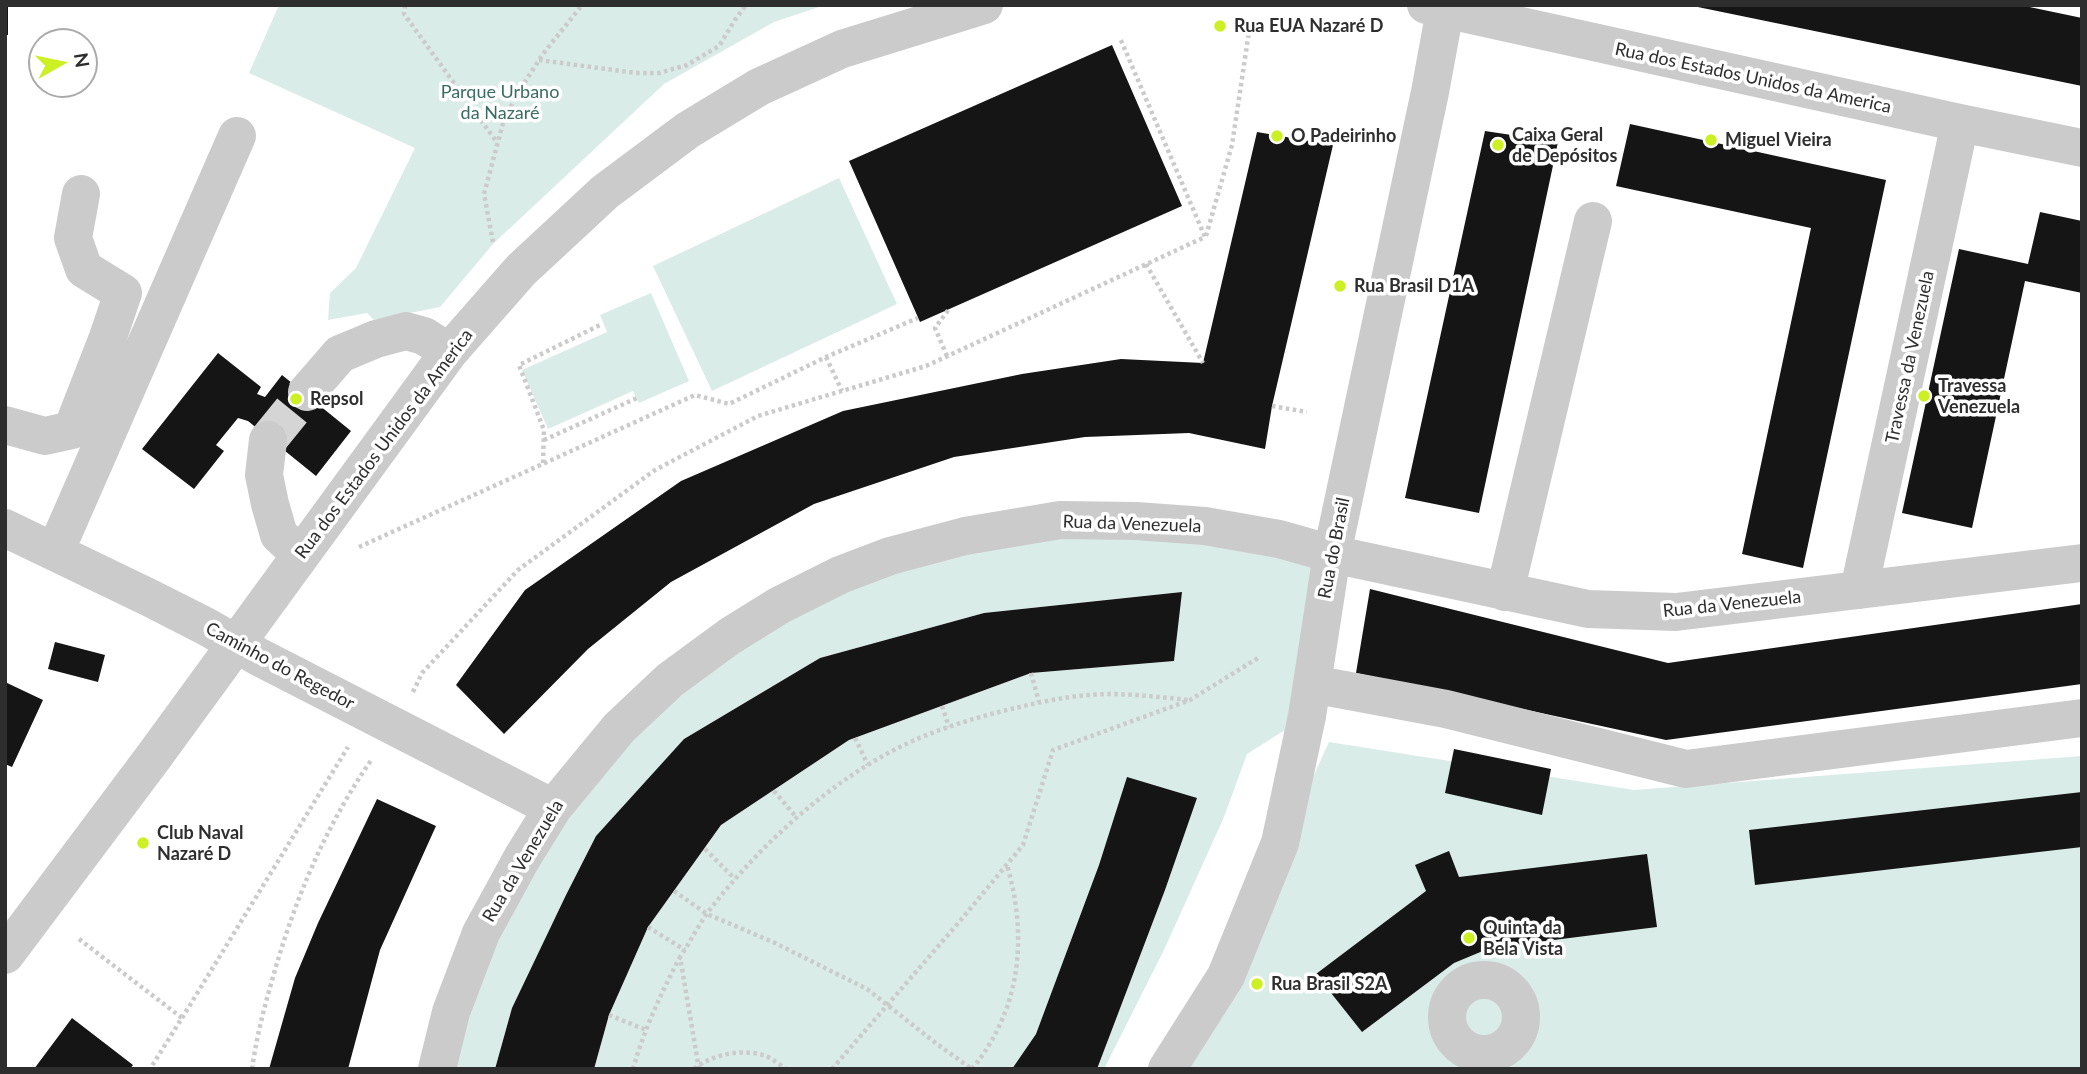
<!DOCTYPE html>
<meta charset="utf-8">
<style>
body{margin:0}
#map{position:relative;width:2087px;height:1074px;overflow:hidden;background:#fff;font-family:Lato,sans-serif}
canvas{display:block}
.frame{position:absolute;inset:0;border:7px solid #2e2e2e;pointer-events:none}
.north{position:absolute;left:28px;top:28px;width:70px;height:70px;box-sizing:border-box;background:#fff;border:2px solid #ababab;border-radius:50%;rotate:81deg;font-size:19px;font-weight:700;line-height:28px;text-align:center;color:#2e2e2e}
.north::after{content:'';display:block;margin:auto;width:24px;height:32px;background:#ccf024;clip-path:polygon(50% 0,100% 100%,50% 72%,0 100%)}
</style>
<div id="map">
<canvas width="2087" height="1074"></canvas>
<div class="frame"></div>
<div class="north">N</div>
</div>
<script>
const context = document.querySelector('canvas').getContext('2d');
context.lineJoin = 'round';
function fill(path, color) {
  context.fillStyle = color;
  context.fill(path, 'evenodd');
}
function strokePath(path, color, width, dash) {
  context.strokeStyle = color;
  context.lineWidth = width;
  context.lineCap = dash ? 'butt' : 'round';
  context.setLineDash(dash || []);
  context.stroke(path);
}
function label(font, color, halo, rows, align = 'center') {
  context.font = font + ' Lato,sans-serif';
  context.lineWidth = 7;
  context.setLineDash([]);
  context.textBaseline = 'middle';
  context.strokeStyle = halo;
  context.fillStyle = color;
  for (const [text, x, y, turn = 0] of rows) {
    context.save();
    context.translate(x, y);
    context.rotate((+turn || 0) * Math.PI / 180);
    context.textAlign = isNaN(turn) ? turn : align;
    if (halo) context.strokeText(text, 0, 0);
    context.fillText(text, 0, 0);
    context.restore();
  }
}
const green = new Path2D(`
 M279,5H825L774,22L664,84L493,244L440,307L374,320L367,313L328,320L330,293L356,268L415,148L249,73Z
 M839,178L897,304L712,391L653,266Z
 M651,293L689,381L639,403L633,391L548,429L522,370L607,332L600,315Z
 M1060,520L1332,554L1307,716L1247,754L1224,817L1164,950L1104,1069H1097L1165,890L1196,798L1128,778L1099,865L1036,1034L1012,1069H594L609,1015L648,927L721,825L849,740L1031,673L1174,661L1181,592L984,613L820,658L684,739L596,836L566,895L512,1008L495,1069H437L553,808L780,605Z
 M1329,742L1634,790L2082,756V1069H1180Z`);
const building = new Path2D(`
 M5,5H8V35H5Z
 M1688,5H2020L2082,18V86Z
 M1112,45L1182,206L920,322L849,161Z
 M1630,124L1886,180L1803,568L1742,554L1811,228L1616,186Z
 M1485,131L1558,142L1479,513L1405,498Z
 M1257,132L1333,145L1272,406L1265,449L1189,433L1085,437L954,457L814,504L671,582L588,649L504,734L456,685L525,590L681,481L843,411L1022,374L1121,359L1203,363Z
 M2040,212L2082,221V293L2025,281L1972,528L1902,513L1959,249L2028,264Z
 M218,353L261,387L257,394L265,397L282,375L351,431L316,476L248,421L238,418L216,445L224,451L194,489L142,449Z
 M1370,589L1668,663L2082,604V684L1666,740L1356,673Z
 M1182,592L1174,661L1031,673L849,740L721,825L648,927L609,1015L594,1069H495L512,1008L566,895L596,836L684,739L820,658L984,613Z
 M55,642L105,655L98,682L48,669Z
 M5,682L43,700L12,767L5,764Z
 M1454,749L1551,769L1542,815L1445,793Z
 M1127,777L1197,798L1165,890L1097,1069H1012L1036,1034L1099,865Z
 M2082,792V847L1755,885L1749,830Z
 M377,799L436,826L380,950L348,1069H269L295,978L318,923Z
 M1449,851L1459,877L1647,854L1657,927L1490,948L1454,963L1362,1032L1316,974L1426,891L1415,865Z
 M72,1018L133,1065L130,1069H34Z`);
const minorTunnel = new Path2D(`
 M268,440L307,392`);
const path = new Path2D(`
 M405,5L404,14L496,141
 M539,60L636,73H659L687,65L719,46L735,20L746,5
 M1206,236L1232,145L1250,25
 M493,242L484,194L503,123L517,94L543,54L582,5
 M1146,264L1203,363
 M947,356L935,328L949,309
 M826,357L842,391
 M1272,406L1307,412
 M544,440L637,398
 M543,463L544,430L519,365L600,325
 M359,547L695,395L729,404L826,357L918,318
 M1031,673L1039,702
 M413,692L422,673L518,570L655,470L758,416L926,366L1205,237L1120,38
 M942,706L949,727
 M855,738L868,765
 M774,791L797,818
 M705,849L735,879
 M674,891L707,914L775,943L867,989L937,1044L972,1069
 M648,927L685,950
 M79,939L182,1018L150,1069
 M609,1015L646,1030
 M182,1018L348,747
 M252,1069C256,1040 263,1012 271,984C293,904 324,828 372,759
 M633,1069C644,1030 661,993 680,957
 M694,1069C712,1054 744,1048 766,1056C773,1059 780,1065 786,1069
 M699,1069L680,957C690,942 698,926 708,912C755,851 815,795 881,757C921,734 966,720 1011,709C1036,703 1063,697 1089,695C1122,692 1156,697 1190,700
 M832,1069L960,921L1023,845L1053,750L1190,700L1258,658
 M972,1069C1021,1009 1028,937 1007,865`);
const minor = new Path2D(`
 M1426,5L1960,123L2082,148
 M307,392L340,354L376,339L406,331L424,336L449,352
 M5,425L45,436L72,430L107,340L123,293L84,269L73,238L81,194
 M268,440L264,475L270,504L279,535L301,555
 M5,528L150,598L207,627L259,657L553,808
 M55,552L237,136
 M1859,590L1960,123
 M1505,592L1593,221
 M1312,684L1446,709L1686,769L2082,718
 M5,955L155,755L449,352L521,270L605,192L688,130L759,87L842,49L984,5
 M1447 1017a37 37 0 1 1 74 0a37 37 0 1 1-74 0Z
 M437,1069L451,1012L481,933L522,858L553,808L619,728L670,680L730,636L780,605L840,575L890,556L965,536L1060,520L1136,521L1205,526L1279,539L1332,554L1588,609L1676,612L2082,563
 M1167,1069L1226,976L1280,843L1307,716L1332,554L1430,92L1446,5`);
const markers = [
 [1220,26,7,"#ccf024"],
 [1277,136,7,"#ccf024"],
 [1711,140,7,"#ccf024"],
 [1498,145,7,"#ccf024"],
 [1340,286,7,"#ccf024"],
 [1924,396,7,"#ccf024"],
 [296,399,7,"#ccf024"],
 [143,843,7,"#ccf024"],
 [1469,938,7,"#ccf024"],
 [1257,984,7,"#ccf024"]
];
const poiNames = [
 ["Rua EUA Nazaré D",1234,26],
 ["Caixa Geral",1512,135],
 ["de Depósitos",1512,156],
 ["O Padeirinho",1291,136],
 ["Miguel Vieira",1725,140],
 ["Rua Brasil D1A",1354,286],
 ["Travessa",1938,386],
 ["Venezuela",1938,407],
 ["Repsol",310,399],
 ["Club Naval",157,833],
 ["Nazaré D",157,854],
 ["Quinta da",1483,928],
 ["Bela Vista",1483,949],
 ["Rua Brasil S2A",1271,984]
];
const streetNames = [
 ["Rua dos Estados Unidos da America",1753,78,12],
 ["Travessa da Venezuela",1910,357,-78],
 ["Rua dos Estados Unidos da America",384,444,-53],
 ["Rua da Venezuela",1132,524,2],
 ["Rua do Brasil",1334,548,-79],
 ["Rua da Venezuela",1732,604,-6],
 ["Caminho do Regedor",280,666,28],
 ["Rua da Venezuela",523,861,-59]
];
const parkNames = [
 ["Parque Urbano",500,92],
 ["da Nazaré",500,113]
];
fill(green, '#daece7');
fill(building, '#151515');
strokePath(minorTunnel, '#d5d5d5', 38, [38, 19]);
strokePath(path, '#cbcbcb', 4.5, [3.5, 3.5]);
strokePath(minor, '#cbcbcb', 38);
for (const [x, y, r, color] of markers) {
  const dot = new Path2D();
  dot.arc(x, y, r, 0, 2 * Math.PI);
  context.fillStyle = color;
  context.fill(dot);
  strokePath(dot, '#fff', 2.5);
}
label('bold 18px', '#2e2e2e', '#fff', poiNames, 'left');
label('18px', '#2e2e2e', '#fff', streetNames);
label('18px', '#386c61', '#fff', parkNames);
</script>
